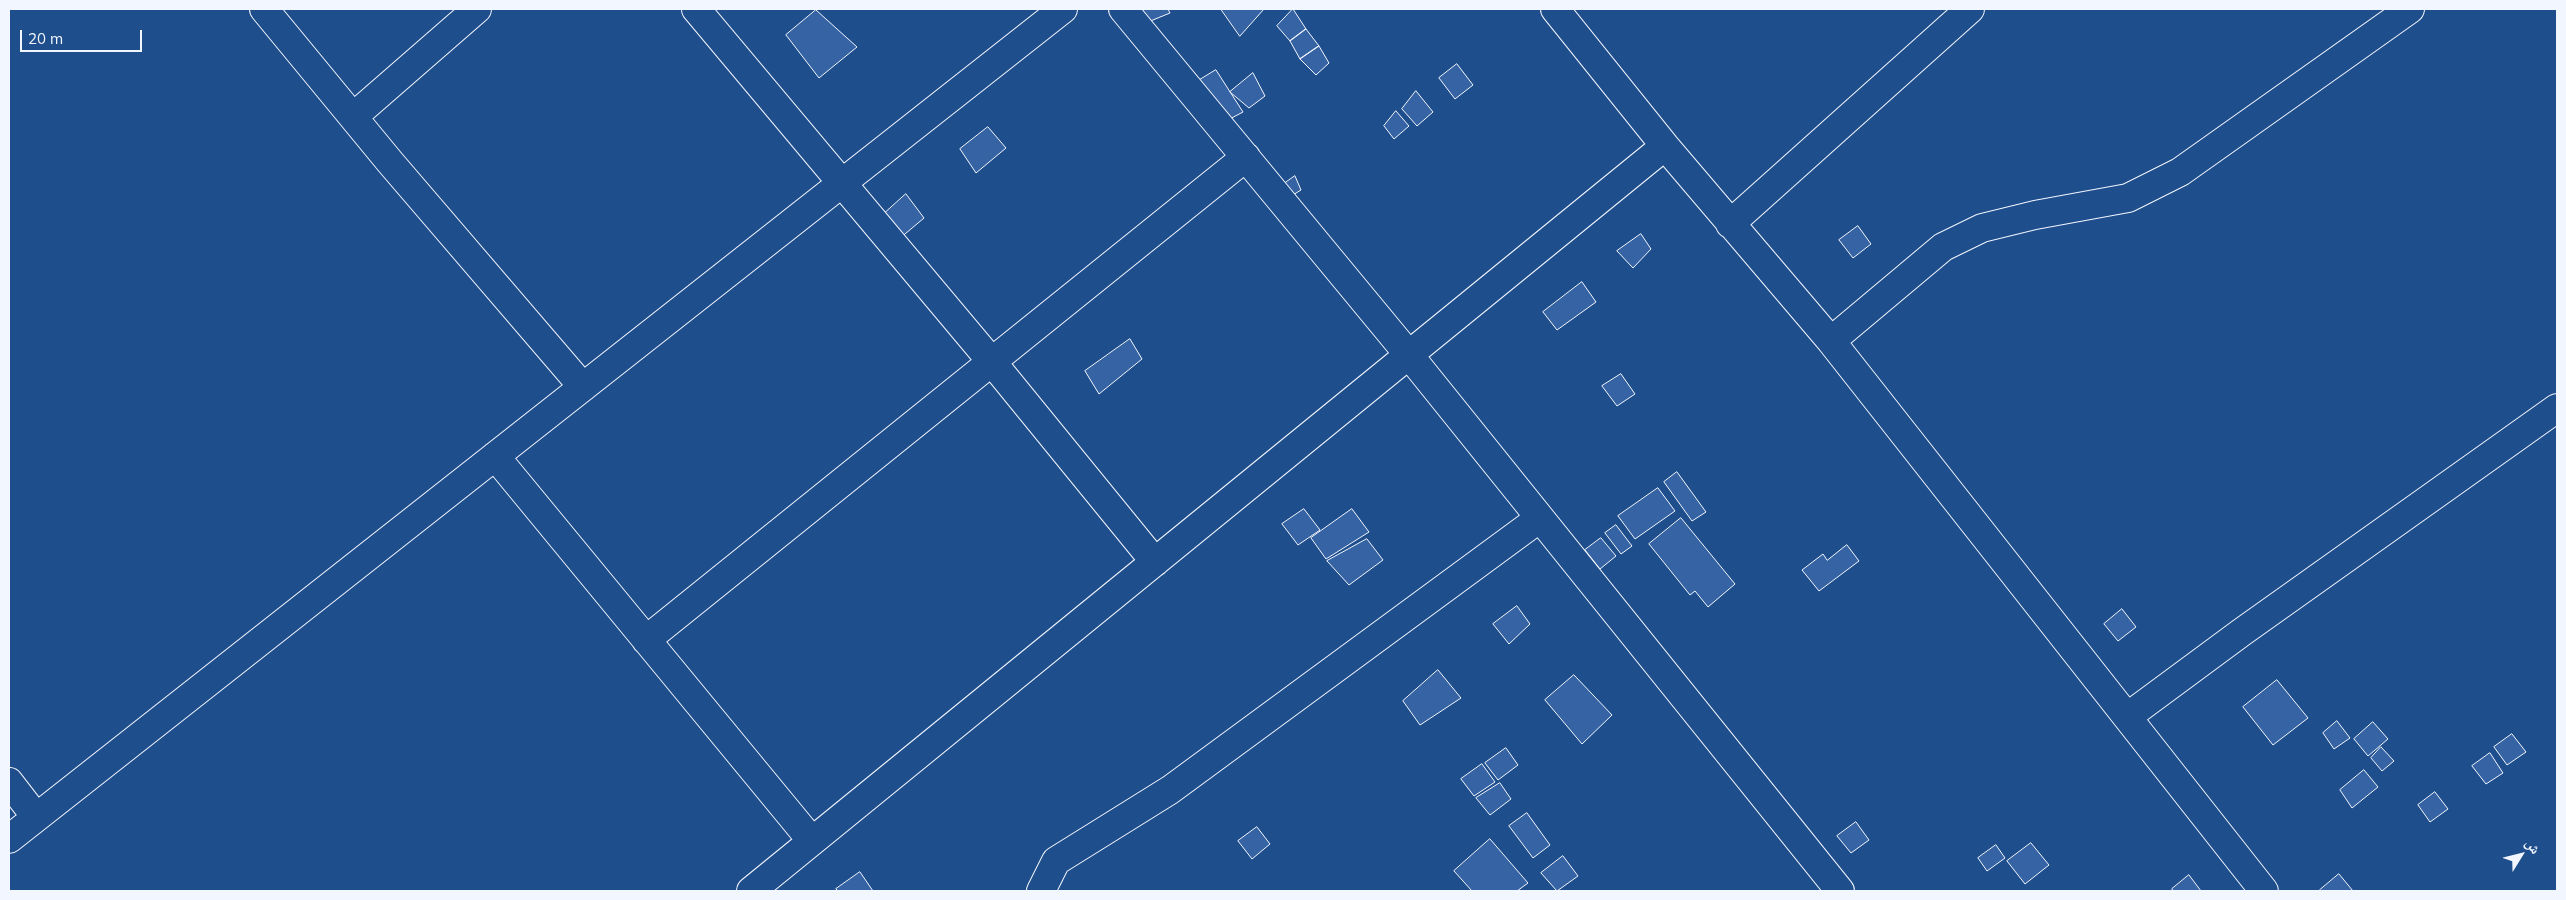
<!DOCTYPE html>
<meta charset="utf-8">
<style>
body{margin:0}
#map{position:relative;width:2566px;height:900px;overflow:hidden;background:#1f4e8c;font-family:Mulish,"Noto Naskh Arabic",sans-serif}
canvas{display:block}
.frame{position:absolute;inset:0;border:10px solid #f2f6ff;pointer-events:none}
.north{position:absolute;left:2496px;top:830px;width:50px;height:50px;-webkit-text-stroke:4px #1f4e8c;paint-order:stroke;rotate:54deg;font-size:14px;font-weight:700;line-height:20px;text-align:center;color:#f2f6ff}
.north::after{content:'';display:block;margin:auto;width:18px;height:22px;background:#f2f6ff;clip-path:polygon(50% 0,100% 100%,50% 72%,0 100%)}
.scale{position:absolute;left:20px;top:30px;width:122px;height:22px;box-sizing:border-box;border:2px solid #f2f6ff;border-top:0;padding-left:6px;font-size:15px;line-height:18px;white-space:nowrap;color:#f2f6ff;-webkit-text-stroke:4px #1f4e8c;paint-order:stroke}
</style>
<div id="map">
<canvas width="2566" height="900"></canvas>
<div class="frame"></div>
<div class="north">ش</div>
<div class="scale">20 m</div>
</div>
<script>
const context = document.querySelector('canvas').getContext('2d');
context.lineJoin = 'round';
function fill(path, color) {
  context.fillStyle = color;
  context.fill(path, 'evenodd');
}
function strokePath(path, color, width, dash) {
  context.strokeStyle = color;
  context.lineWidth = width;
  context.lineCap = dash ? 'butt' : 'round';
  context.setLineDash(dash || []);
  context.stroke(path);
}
const building = new Path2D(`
 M1139,9H1168L1170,13L1148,22Z
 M1221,9H1264L1240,36Z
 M1293,9L1306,29L1290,41L1277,26Z
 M816,10L857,47L819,78L786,35Z
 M1306,29L1319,46L1300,59L1290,41Z
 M1319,46L1329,63L1316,75L1300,59Z
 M1457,64L1473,85L1455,99L1439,78Z
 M1216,70L1243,112L1224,122L1198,81Z
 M1253,73L1265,96L1249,108L1230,92Z
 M1416,91L1433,112L1417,126L1402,109Z
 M1396,111L1409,126L1394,139L1384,126Z
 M988,127L1006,148L976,173L960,149Z
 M1295,176L1301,190L1288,198L1281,186Z
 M906,194L924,218L899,239L875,222Z
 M1858,226L1871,244L1853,258L1839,240Z
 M1641,234L1651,249L1633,268L1617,251Z
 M1582,282L1596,302L1557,330L1543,312Z
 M1130,339L1142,359L1099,394L1085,371Z
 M1621,374L1635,394L1617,406L1602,386Z
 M1677,472L1706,512L1692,521L1664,482Z
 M1658,488L1675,511L1635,539L1618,516Z
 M1304,509L1320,530L1298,545L1282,524Z
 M1352,509L1369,532L1326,559L1311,538Z
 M1681,518L1735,584L1708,607L1695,591L1690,595L1649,544Z
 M1616,525L1632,546L1621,554L1605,533Z
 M1601,538L1616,556L1600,569L1585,550Z
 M1367,539L1383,560L1349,585L1327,561Z
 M1847,545L1859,561L1819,591L1802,570L1823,554L1827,560Z
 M1517,606L1530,624L1509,644L1493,624Z
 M2122,609L2136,627L2118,641L2104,624Z
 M1438,670L1461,698L1420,725L1403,701Z
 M1574,675L1612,715L1582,744L1545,700Z
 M2277,680L2308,718L2273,745L2243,707Z
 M2337,721L2350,738L2334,749L2323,733Z
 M2373,722L2388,739L2368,756L2354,739Z
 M2512,734L2526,752L2507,765L2494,747Z
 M2381,747L2394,761L2382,771L2371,758Z
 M1506,748L1518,765L1498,780L1485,763Z
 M2490,753L2503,773L2486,784L2472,766Z
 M1482,764L1495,782L1474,796L1461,779Z
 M2364,770L2378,787L2352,808L2340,790Z
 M1500,783L1511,799L1490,815L1476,798Z
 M2435,792L2448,809L2430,822L2418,805Z
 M1527,813L1550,845L1533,858L1509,826Z
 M1856,822L1869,840L1851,853L1837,836Z
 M1257,827L1270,844L1252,859L1238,841Z
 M1490,839L1528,883L1517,891H1472L1454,871Z
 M2031,843L2049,865L2025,884L2007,861Z
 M1996,845L2005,858L1987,871L1978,858Z
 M1563,856L1578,876L1557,891L1541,873Z
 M860,872L873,891H838L836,889Z
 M2339,874L2353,891H2321L2320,890Z
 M2189,875L2201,891H2173L2172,889Z`);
const minor = new Path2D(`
 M264,9L390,162L583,387
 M696,9L992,362L1155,562
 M1123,9L1409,355L1840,891
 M1555,9L1665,146L1831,341L2264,891
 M353,117L477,9
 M1730,224L1970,9
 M1831,341L1943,247L1982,228L2035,215L2128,198L2180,172L2410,9
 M495,456L812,841
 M646,640L1246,157
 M2127,717L2242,632L2557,408
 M9,782L36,817
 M9,839L1063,9
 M751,891L1665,146
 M1041,891L1056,861L1170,790L1540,518`);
fill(building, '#3563a3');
strokePath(building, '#f2f6ff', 1);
strokePath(minor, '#f2f6ff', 30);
strokePath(minor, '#1f4e8c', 28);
</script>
